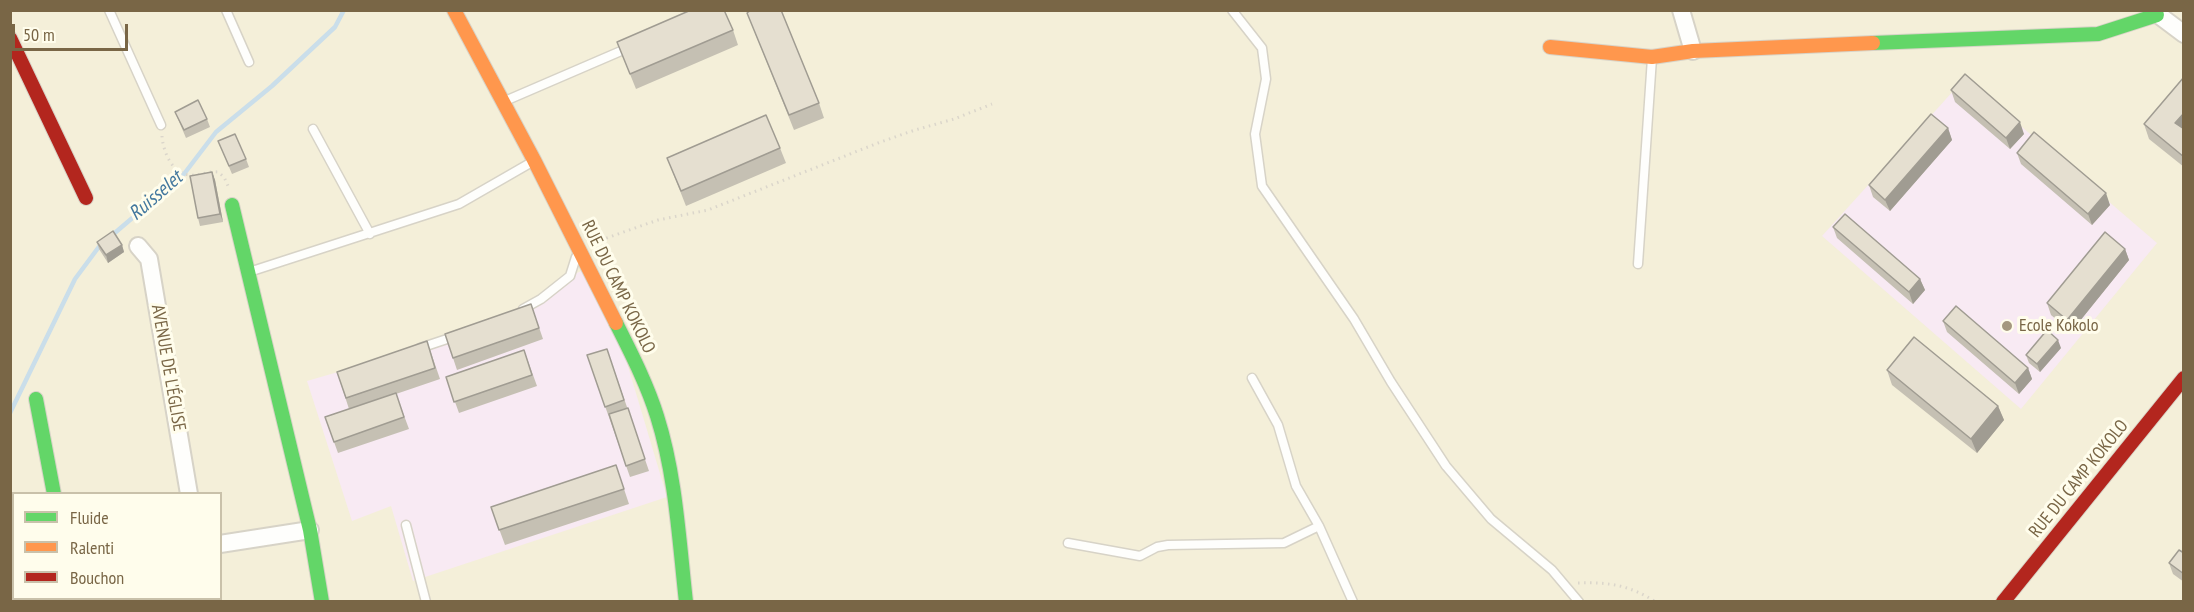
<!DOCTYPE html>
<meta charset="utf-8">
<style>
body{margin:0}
#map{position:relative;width:2194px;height:612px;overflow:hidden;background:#f8f6e9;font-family:"PT Sans Narrow",sans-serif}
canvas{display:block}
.frame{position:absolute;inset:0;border:12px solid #796646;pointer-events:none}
.legend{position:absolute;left:12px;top:492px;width:210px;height:108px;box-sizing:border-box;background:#fffdec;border:2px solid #c9c1aa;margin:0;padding:8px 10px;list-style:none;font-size:18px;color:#796646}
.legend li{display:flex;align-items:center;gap:12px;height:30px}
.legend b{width:30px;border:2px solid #c9c1aa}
.scale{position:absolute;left:12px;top:24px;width:116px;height:27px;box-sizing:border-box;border:3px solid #796646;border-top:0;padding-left:8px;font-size:18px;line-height:21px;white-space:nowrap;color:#796646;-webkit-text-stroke:4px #fffdec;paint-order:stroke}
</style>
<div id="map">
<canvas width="2194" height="612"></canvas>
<div class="frame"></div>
<ul class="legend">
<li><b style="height:8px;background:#63d668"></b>Fluide</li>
<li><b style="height:8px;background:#ff974d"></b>Ralenti</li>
<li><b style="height:8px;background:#b3261e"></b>Bouchon</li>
</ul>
<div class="scale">50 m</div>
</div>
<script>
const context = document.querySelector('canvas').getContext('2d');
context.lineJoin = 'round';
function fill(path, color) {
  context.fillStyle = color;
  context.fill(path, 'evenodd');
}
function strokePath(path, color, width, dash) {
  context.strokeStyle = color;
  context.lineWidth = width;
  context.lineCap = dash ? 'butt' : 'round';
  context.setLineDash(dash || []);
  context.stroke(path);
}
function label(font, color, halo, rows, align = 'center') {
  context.font = font + ' "PT Sans Narrow",sans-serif';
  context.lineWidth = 6;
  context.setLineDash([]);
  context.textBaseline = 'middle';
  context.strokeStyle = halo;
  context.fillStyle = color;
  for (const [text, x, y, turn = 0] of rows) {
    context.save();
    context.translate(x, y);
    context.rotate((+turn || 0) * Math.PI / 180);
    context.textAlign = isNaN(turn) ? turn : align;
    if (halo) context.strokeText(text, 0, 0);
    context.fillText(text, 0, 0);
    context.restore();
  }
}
const residential = new Path2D(`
 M10,11H2183V601H11ZM14,494H220V598H14Z`);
const education = new Path2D(`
 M1965,78L2157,243L2021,409L1822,236Z
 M586,269L624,353L667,497L413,581L391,506L352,521L307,381L431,345L502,320L570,276Z`);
const stream = new Path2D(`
 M110,237L184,174L216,132L272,86L335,27L344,10
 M10,413L75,279L101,244`);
const path = new Path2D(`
 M162,136C163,151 172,174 190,175C199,176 208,171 218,172L224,177L229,188
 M595,242L658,220L708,210L878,143L915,130L954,119L992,104
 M1578,583C1609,582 1629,585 1656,602`);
const lane = new Path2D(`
 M109,10L161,125
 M226,10L249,62
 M1232,10L1262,48L1266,79L1255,134L1262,186L1354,319L1391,382L1446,466L1491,519L1552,570L1579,602
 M505,101L628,48
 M313,129L370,234
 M1638,264L1652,58
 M249,272L459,204L532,162
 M523,309L541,299L570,276L576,257
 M420,348L456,336
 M1252,378L1278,425L1296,486L1319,526L1353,602
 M406,525L426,602
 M1068,543L1140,556L1157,547L1168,545L1284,543L1319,526`);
const street = new Path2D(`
 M1681,10L1693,51
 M2152,10L2184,34
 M138,246L149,259L189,494
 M220,544L310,530
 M10,573H14
 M72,598L73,602
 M208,598L209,602`);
const fast = new Path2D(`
 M1873,43L2098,34L2157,15
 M232,205L310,530L322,602
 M616,323C631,353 647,384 657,416C676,476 679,540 686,602
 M36,399L54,494`);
const slow = new Path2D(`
 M454,10L534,160L616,323
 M1550,47L1652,57L1693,51L1873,43`);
const jam = new Path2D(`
 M10,38L86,198
 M2003,602L2184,378`);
const wall = new Path2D(`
 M747,13L819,103L824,118L794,130Z
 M733,30L738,45L636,89L617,42Z
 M2184,77V167L2149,139L2144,124Z
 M1951,90L2024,134L2010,149L1955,102Z
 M175,112L207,119L210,127L186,138Z
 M1948,128L1952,140L1890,211L1873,197L1869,185Z
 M218,141L246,159L249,167L232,174Z
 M780,148L786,163L686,206L667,158Z
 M2017,153L2110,205L2092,225L2021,164Z
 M212,172L215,180L223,222L200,226L198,218Z
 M1833,227L1920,279L1925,290L1913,304L1837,238Z
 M97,242L122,245L124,252L108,263L99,249Z
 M2125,249L2129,260L2071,332L2051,315L2047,303Z
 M531,304L543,339L457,370L445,334Z
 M1943,321L2028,368L2032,379L2019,394L1947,332Z
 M427,341L440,379L396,394L409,429L338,453L325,417L349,409L337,372Z
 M2061,348L2040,372L2029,363L2026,355Z
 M607,349L649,471L630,477L587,355Z
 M524,350L537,386L459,413L446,377Z
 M1887,370L1998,406L2004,420L1977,453L1892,385Z
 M616,465L629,504L505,545L491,507Z
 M2184,553V582L2173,574L2169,563Z`);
const shadedWall = new Path2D(`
 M2184,113V134L2175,123Z
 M2020,122L2024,134L2010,149L2006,138Z
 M1948,128L1952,140L1890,211L1885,200Z
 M212,172L215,180L223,222L220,214Z
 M2106,193L2110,205L2092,225L2088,214Z
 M122,245L124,252L108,263L106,255Z
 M2125,249L2129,260L2071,332L2067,320Z
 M1920,279L1925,290L1913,304L1909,292Z
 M2058,340L2061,348L2040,372L2037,364Z
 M2028,368L2032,379L2019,394L2015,383Z
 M1998,406L2004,420L1977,453L1971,439Z`);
const building = new Path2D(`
 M691,10H724L733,30L630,74L617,42Z
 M751,10H781L819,103L789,115L747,13Z
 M1965,74L2020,122L2006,138L1951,90Z
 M2184,77V113L2175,123L2184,129V157L2144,124Z
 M198,100L207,119L184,130L175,112Z
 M1931,114L1948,128L1885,200L1869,185Z
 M766,115L780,148L681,191L667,158Z
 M2034,132L2106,193L2088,214L2017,153Z
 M235,134L246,159L229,166L218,141Z
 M212,172L220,214L198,218L190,176Z
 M1845,214L1920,279L1909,292L1833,227Z
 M113,231L122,245L106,255L97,242Z
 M2105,232L2125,249L2067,320L2047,303Z
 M531,304L539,328L453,358L445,334Z
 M1956,306L2028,368L2015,383L1943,321Z
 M2047,330L2058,340L2037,364L2026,355Z
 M1914,337L1998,406L1971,439L1887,370Z
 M427,341L435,368L346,398L337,372Z
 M607,349L624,400L605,407L587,355Z
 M524,350L532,375L454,402L446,377Z
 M396,393L404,417L334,442L325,417Z
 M628,408L645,459L626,466L609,414Z
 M616,465L624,489L499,530L491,507Z
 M2179,550L2184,553V574L2169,563Z`);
const markers = [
 [2007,326,6,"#a5987f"]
];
const streetNames = [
 ["RUE DU CAMP KOKOLO",618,287,64],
 ["AVENUE DE L'ÉGLISE",168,368,80],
 ["RUE DU CAMP KOKOLO",2079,479,-51]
];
const poiNames = [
 ["Ecole Kokolo",2019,326]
];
const waterNames = [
 ["Ruisselet",156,196,-41]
];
fill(residential, '#f4efd9');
fill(education, '#f8eaf3');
strokePath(stream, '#cadeea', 4.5);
strokePath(lane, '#d7d3c7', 11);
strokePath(street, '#d7d3c7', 20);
strokePath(fast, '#d8d3c7', 16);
strokePath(slow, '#d8d3c7', 16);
strokePath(jam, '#d8d3c7', 16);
strokePath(path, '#dbd6cb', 3, [1.5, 4.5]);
strokePath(lane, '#fefefc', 8);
strokePath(street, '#fefefc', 16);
strokePath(fast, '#63d668', 14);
strokePath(slow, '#ff974d', 14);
strokePath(jam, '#b3261e', 14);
fill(wall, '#c5c0b3');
fill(shadedWall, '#a09c92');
fill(building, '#e5dfd0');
strokePath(building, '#a09c92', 1.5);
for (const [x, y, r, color] of markers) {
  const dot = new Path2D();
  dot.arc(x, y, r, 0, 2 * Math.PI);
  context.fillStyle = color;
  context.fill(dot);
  strokePath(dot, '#fffdec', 2);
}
label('18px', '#796646', '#fffdec', streetNames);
label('18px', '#796646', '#fffdec', poiNames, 'left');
label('italic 20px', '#42779e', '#fffdec', waterNames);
</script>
